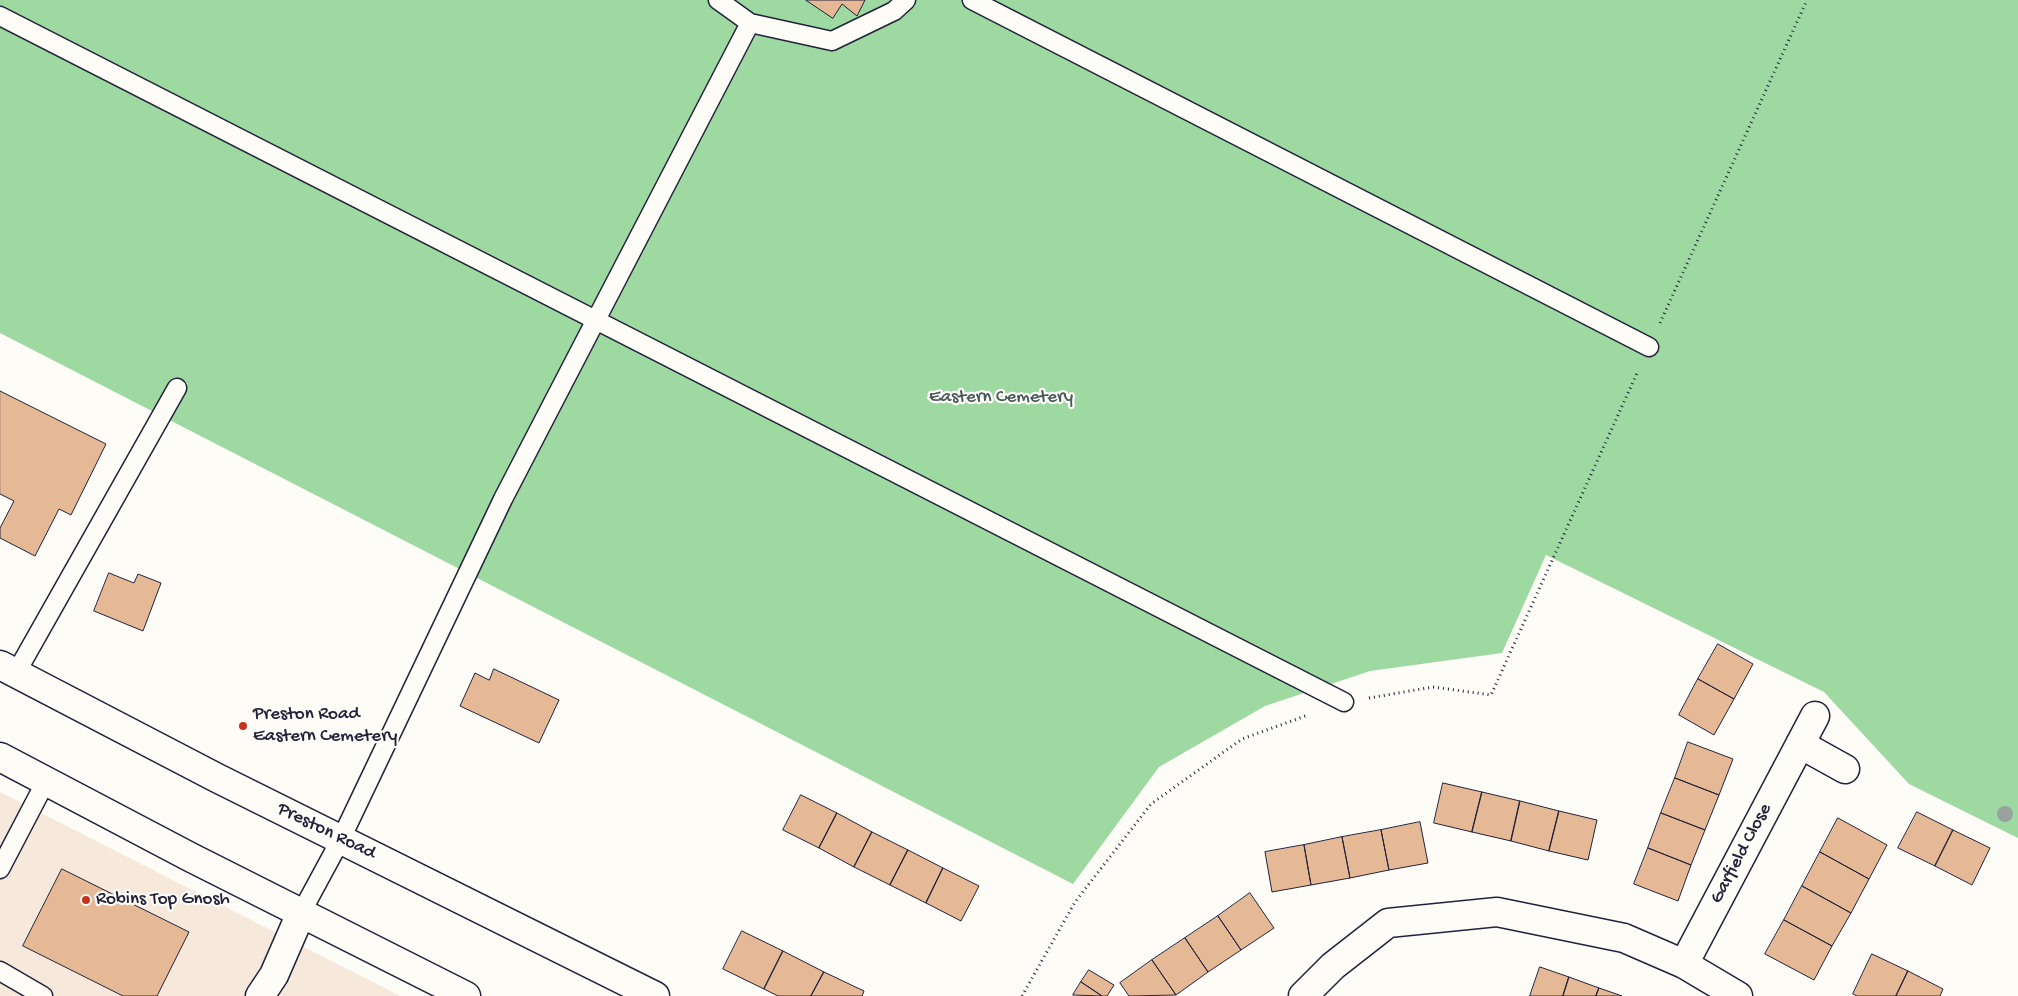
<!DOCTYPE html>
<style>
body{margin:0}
canvas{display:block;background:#fdfcf7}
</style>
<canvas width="2018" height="996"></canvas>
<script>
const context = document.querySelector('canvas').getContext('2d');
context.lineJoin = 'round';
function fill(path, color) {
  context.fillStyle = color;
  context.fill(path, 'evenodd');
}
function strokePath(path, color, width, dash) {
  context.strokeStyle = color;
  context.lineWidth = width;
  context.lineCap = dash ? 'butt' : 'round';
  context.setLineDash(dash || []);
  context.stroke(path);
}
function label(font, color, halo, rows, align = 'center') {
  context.font = font + ' "Gochi Hand",sans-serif';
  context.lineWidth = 4.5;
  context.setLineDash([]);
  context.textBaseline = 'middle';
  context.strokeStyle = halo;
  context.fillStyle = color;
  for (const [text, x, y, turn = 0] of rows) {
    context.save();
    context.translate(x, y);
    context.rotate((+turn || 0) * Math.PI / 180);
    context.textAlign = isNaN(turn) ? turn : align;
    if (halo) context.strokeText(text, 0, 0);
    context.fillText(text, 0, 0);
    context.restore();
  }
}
const built = new Path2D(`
 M0,792L400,996H0Z`);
const green = new Path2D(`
 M0,0H2018V838L1909,784L1824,692L1546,555L1502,653L1370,671L1265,706L1159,767L1073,884L0,333Z`);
const building = new Path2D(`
 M806,0H865L857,16L842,4L833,18Z
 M0,391L106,444L71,515L59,509L35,556L0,538V528L14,501L0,494Z
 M109,573L134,583L138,574L161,583L143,631L94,611Z
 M1718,644L1753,664L1734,699L1698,679Z
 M494,669L559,700L539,743L460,706L475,673L489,680Z
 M1698,679L1734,699L1714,735L1679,715Z
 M1688,742L1733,759L1719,795L1675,778Z
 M1675,778L1719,795L1705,830L1661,813Z
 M1443,783L1482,792L1472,832L1434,823Z
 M1482,792L1520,801L1511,841L1472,832Z
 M801,795L837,813L819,848L783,830Z
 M1520,801L1559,811L1549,851L1511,841Z
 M1559,811L1597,820L1588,860L1549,851Z
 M1917,812L1953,830L1935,866L1898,848Z
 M837,813L872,832L854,867L819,848Z
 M1661,813L1705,830L1691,865L1648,848Z
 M1838,818L1887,845L1869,879L1820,852Z
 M1420,822L1428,863L1389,870L1381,830Z
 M1381,830L1389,870L1350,878L1342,837Z
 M1953,830L1990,848L1972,885L1935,866Z
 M872,832L908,850L890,885L854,867Z
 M1342,837L1350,878L1311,885L1304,845Z
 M1304,845L1311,885L1272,892L1265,852Z
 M1648,848L1691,865L1678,901L1634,884Z
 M908,850L943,868L926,903L890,885Z
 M1820,852L1869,879L1851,913L1802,886Z
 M943,868L979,886L961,921L926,903Z
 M62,869L189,932L157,996H123L23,946Z
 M1802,886L1851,913L1832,946L1784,920Z
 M1250,893L1274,928L1241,950L1218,916Z
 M1218,916L1241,950L1208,972L1185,938Z
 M1784,920L1832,946L1814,980L1765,954Z
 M742,931L783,951L764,989L723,969Z
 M1185,938L1208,972L1176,995L1152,960Z
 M783,951L824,972L811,996H778L764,989Z
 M1872,954L1908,971L1896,996H1857L1853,994Z
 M1152,960L1176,995L1129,996L1120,983Z
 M1540,967L1569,977L1563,996H1530Z
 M1089,970L1114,985L1107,996H1102L1081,982Z
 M1908,971L1943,989L1940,996H1896Z
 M824,972L864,991L862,996H811Z
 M1569,977L1599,988L1596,996H1563Z
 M1081,982L1102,996L1073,995Z
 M1599,988L1622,996H1596Z`);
const path = new Path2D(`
 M1660,323L1807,0
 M1369,698L1433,687L1491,695L1638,371
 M1022,996L1075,902L1151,804L1242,739L1308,715`);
const service = new Path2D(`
 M718,0L750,23L832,41L894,11L906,0
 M972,0L1649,347
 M0,16L1344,702
 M16,673L177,388
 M0,869L46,781
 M301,913L341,839L503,499L750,23
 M0,971L43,996`);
const minor = new Path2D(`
 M1800,744L1845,769
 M1684,964L1815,716
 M260,996L274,975L301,913
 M1303,996L1333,966L1388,923L1497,912L1624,938L1684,964L1738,996`);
const tertiary = new Path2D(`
 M0,665L217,778L655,996
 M0,757L190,857L466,996`);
const trees = [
 [2005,814]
];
const markers = [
 [243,726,5,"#c8321e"],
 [86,900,5,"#c8321e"]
];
const parkNames = [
 ["Eastern Cemetery",1001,398]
];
const poiNames = [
 ["Preston Road",253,715],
 ["Eastern Cemetery",253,737],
 ["Robins Top Gnosh",96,900]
];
const streetNames = [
 ["Preston Road",326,832,26],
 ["Garfield Close",1742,854,-62]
];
fill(built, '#f6e8da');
fill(green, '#9dd9a1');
fill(building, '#e6b996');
strokePath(building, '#22223b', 1);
strokePath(service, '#22223b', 21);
strokePath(minor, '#22223b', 31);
strokePath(tertiary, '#22223b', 31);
strokePath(path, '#22223b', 3, [1, 4]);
strokePath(service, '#fdfcf7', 18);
strokePath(minor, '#fdfcf7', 28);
strokePath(tertiary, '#fdfcf7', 28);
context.fillStyle = '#99a2a1';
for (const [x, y] of trees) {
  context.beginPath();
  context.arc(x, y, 8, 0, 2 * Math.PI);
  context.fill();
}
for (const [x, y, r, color] of markers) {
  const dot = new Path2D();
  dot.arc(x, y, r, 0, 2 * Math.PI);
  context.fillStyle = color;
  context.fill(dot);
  strokePath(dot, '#fdfcf7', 2);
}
label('19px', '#47595a', '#fdfcf7', parkNames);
label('19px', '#22223b', '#fdfcf7', poiNames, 'left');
label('19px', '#22223b', '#fdfcf7', streetNames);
</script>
